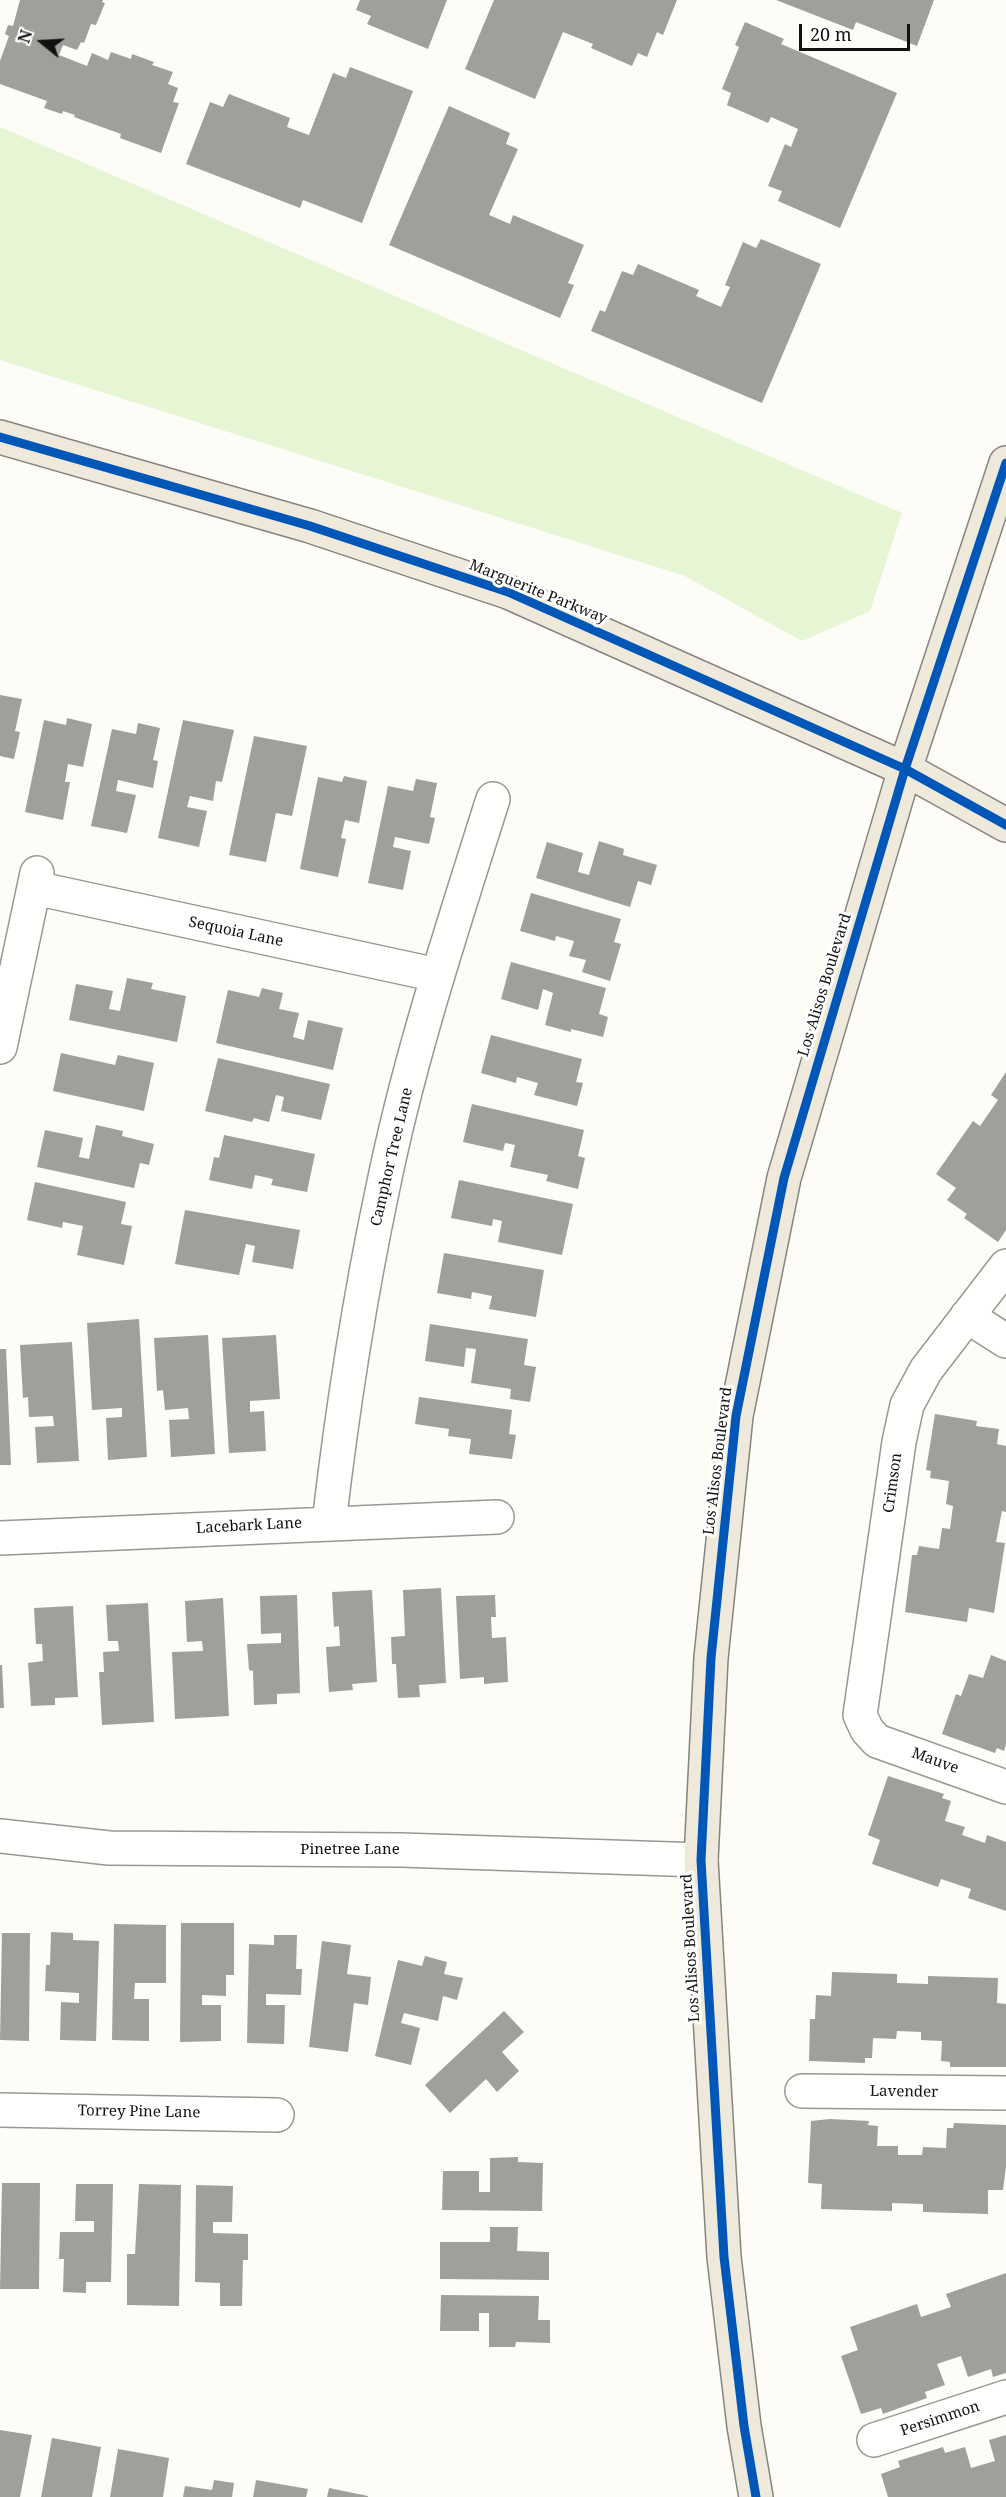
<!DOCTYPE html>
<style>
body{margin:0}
#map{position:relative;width:1006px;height:2497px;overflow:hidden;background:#fdfcf7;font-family:"Noto Serif",serif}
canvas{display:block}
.north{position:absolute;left:12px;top:12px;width:60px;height:60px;-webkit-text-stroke:4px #fff;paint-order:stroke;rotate:288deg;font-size:16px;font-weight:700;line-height:24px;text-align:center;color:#111}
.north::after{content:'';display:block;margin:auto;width:21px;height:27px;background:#111;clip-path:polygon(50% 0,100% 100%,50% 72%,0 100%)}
.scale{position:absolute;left:799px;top:24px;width:111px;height:27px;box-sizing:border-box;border:3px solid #111;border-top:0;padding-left:8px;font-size:18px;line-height:21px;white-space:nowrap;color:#111;-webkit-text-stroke:4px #fff;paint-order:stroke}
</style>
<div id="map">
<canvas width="1006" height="2497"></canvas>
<div class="north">N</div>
<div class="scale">20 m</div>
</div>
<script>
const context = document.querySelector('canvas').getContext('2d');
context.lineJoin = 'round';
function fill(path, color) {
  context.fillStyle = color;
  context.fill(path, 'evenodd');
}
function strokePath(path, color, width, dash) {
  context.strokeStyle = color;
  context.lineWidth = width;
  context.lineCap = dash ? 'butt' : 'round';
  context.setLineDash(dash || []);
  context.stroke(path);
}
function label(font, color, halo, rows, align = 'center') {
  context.font = font + ' "Noto Serif",serif';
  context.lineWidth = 6;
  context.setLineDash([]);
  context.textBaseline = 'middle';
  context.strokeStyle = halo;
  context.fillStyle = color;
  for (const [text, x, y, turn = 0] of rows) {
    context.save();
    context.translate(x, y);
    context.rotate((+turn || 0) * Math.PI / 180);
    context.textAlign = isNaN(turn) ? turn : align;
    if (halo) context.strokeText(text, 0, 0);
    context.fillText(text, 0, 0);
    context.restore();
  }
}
const green = new Path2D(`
 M0,127L902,513L870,611L802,641L685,576L0,360Z`);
const building = new Path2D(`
 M20,0H103L102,2L105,3L96,25L91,24L84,43L81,42L77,50L63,45L59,55L87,66L92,53L108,60L111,52L131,59L132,54L154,62L152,65L173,72L168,84L178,88L173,102L179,103L161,153L120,138L121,134L74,117L75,115L63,111L62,114L44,108L47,101L0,84V61L9,36L5,34L8,25L13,26Z
 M360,0H447L428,49L367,24L371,16L356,10Z
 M494,0H677L663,35L657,32L647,57L638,53L632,66L591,48L593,44L563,32L535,99L465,69Z
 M776,0H934L917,46L856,22L853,30Z
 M745,22L784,39L781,44L897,93L840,228L778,201L782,191L768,186L785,144L791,147L798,129L771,117L768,123L727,105L731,93L722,89L739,47L735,45Z
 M350,67L413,91L362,223L303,200L300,208L186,164L210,102L223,107L229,94L290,118L287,127L309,135L333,73L346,78Z
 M449,106L510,133L506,144L518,149L489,215L510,224L513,215L584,245L568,283L574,285L560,318L389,245Z
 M761,239L821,264L762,403L591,331L600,310L605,312L622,271L633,275L638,264L699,290L696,296L721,307L730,287L725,285L743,242L756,248Z
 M0,695L22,699L15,731L20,732L14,759L0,756Z
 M67,718L92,724L83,767L68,764L65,782H70L63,820L25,812L44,720L66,725Z
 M183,720L234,730L222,782L216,781L213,801L190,796L187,807L207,811L199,847L158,838Z
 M138,723L160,728L153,760L158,761L153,788L118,780L116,791L136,795L127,833L91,826L112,729L136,734Z
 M254,736L307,746L292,816L276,813L266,862L229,855Z
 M344,776L367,781L359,823L345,820L341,838L346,839L338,877L300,869L318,777L342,782Z
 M416,779L437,783L430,817L435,818L429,844L395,837L393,847L411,851L403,890L368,883L388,786L413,791Z
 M599,841L624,849L623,855L657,865L651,885L638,881L630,907L536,878L547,842L583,853L578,872L589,875Z
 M531,893L621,919L614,942L621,944L610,981L582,972L586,960L569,956L574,941L556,936L555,941L520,931Z
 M511,962L606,988L599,1014L608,1017L603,1037L571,1029V1032L545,1025L553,993L543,989L538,1010L501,999Z
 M127,978L153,983L151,989L186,996L177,1042L69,1020L76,984L113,991L109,1009L120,1011Z
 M262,988L283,993L279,1009L299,1013L293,1037L304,1040L308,1020L343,1028L333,1070L216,1043L228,990L259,997Z
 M491,1035L582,1059L576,1082L583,1083L577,1106L534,1095L538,1083L517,1077L516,1083L481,1073Z
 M61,1053L115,1065L118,1055L154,1063L144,1111L53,1091Z
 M218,1058L330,1084L321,1120L281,1111L284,1097L276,1095L269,1122L254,1118L252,1122L205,1111Z
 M1006,1072V1230L998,1242L964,1218L967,1214L947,1200L956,1188L936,1174L973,1121L980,1126L998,1100L991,1095Z
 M472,1104L584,1130L578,1156L585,1158L578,1189L546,1181L548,1175L510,1167L515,1145L505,1143L503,1151L463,1142Z
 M96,1125L123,1131L122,1136L154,1144L149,1165L140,1163L134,1188L37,1167L45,1130L83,1138L79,1157L89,1159Z
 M224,1135L315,1154L307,1192L271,1185L273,1179L255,1175L252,1189L209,1180L214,1157L219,1158Z
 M459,1180L573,1204L562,1255L498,1242L502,1221L493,1219L492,1226L451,1218Z
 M35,1182L126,1202L121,1224L132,1226L124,1265L77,1255L83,1226L63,1222L62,1228L27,1220Z
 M185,1210L300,1230L293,1269L252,1262L255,1246L246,1244L239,1275L175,1264Z
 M444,1253L544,1270L536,1317L489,1309L492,1296L472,1292L471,1299L437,1293Z
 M139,1319L147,1457L108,1460L106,1418L122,1417V1408L92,1410L87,1323Z
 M430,1324L528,1339L524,1365L536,1367L530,1402L510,1399L511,1389L471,1383L476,1349L466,1348L464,1367L425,1361Z
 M208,1335L215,1454L171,1457L169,1420L189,1419L188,1408L165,1410L163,1390L157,1391L154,1338Z
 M276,1335L280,1399L250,1401V1412L264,1411L266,1451L229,1453L222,1338Z
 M72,1342L79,1461L37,1463L35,1427L54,1426L53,1416L29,1417L28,1397L23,1398L20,1345Z
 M0,1349H6L11,1465H0Z
 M419,1397L512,1410L509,1434L516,1435L512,1459L469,1454L471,1439L448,1436L449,1429L415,1424Z
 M935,1414L977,1421L976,1426L999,1429L997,1444L1006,1446V1512L1002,1511L996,1542L1005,1543L994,1613L969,1608L967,1622L905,1612L912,1555H917L919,1546L939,1549L942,1528L950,1529L953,1506L946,1504L949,1481L930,1478L931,1471L926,1470Z
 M441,1588L446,1683L419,1685L420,1697L398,1698L396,1664H392L391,1637L405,1636L403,1590Z
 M372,1590L377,1682L352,1684L353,1690L329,1692L326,1647L340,1646L339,1626L334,1627L332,1592Z
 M297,1595L300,1693L277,1694V1704L254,1705L253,1671L249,1670L247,1644L281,1643V1633L261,1634L260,1596Z
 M495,1595L496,1617H491L492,1638L506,1637L508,1682L484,1684V1677L460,1679L456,1596Z
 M223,1598L229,1716L175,1719L172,1652L203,1651L202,1641L187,1642L185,1601Z
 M148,1603L154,1722L102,1725L99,1672H104L103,1652L119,1651L118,1641H108L106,1605Z
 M73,1606L78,1697L55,1698V1705L31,1706L28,1663L43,1661L42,1644H36L34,1608Z
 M991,1655L1006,1661V1744L1004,1751L997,1748L995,1753L942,1734L956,1694L961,1696L969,1674L983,1678Z
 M0,1665H2L4,1708H0Z
 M888,1776L944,1794L942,1798L951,1801L945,1821L965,1827L962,1835L985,1843L987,1835L1006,1842V1911L968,1898L971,1889L941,1879L938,1887L872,1864L880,1840L868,1835Z
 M181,1923H234V1975H226V1996L202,1995V2005H221V2041L180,2042Z
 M114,1924L166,1925V1983H135L134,1999H149V2041L112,2040Z
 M51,1932L73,1933V1940L99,1941L96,2041L60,2040L61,2002L79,2003V1993L45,1991L46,1965H50Z
 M2,1933H30L29,2041L0,2040Z
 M274,1935H297L296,1969H302L301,1995L266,1994V2005H285L284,2044L247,2043L249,1944L274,1945Z
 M322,1941L351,1945L347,1974L371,1977L368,2005L354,2003L348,2052L309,2047Z
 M425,1956L447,1962L444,1974L463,1978L457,2000L443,1996L438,2021L404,2013L401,2023L420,2028L411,2065L375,2056L398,1960L422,1966Z
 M832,1972L897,1974V1983L928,1984V1976L998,1978L997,2003L1006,2004V2067H950V2062L941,2061L942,2041L921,2040V2032L897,2031L896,2039L873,2038L872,2058H865V2063L809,2061L810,2019H815L816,1995L831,1996Z
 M504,2011L524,2032L502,2052L519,2071L497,2092L486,2079L450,2113L425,2085Z
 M830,2119L869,2121L868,2125L878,2126L877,2146H898V2155H922L923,2147L946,2148L947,2128H953L954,2123L1006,2125V2167L1003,2190H988V2214L923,2212V2204L892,2203V2211L821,2209L822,2184L808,2183L811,2121Z
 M518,2157V2162L543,2163L542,2211L442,2210L443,2171H479V2192H490V2158Z
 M2,2183H40L39,2289H0Z
 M76,2184H113L111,2282H86V2293L63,2292L64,2259H59L60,2232H94V2221H75Z
 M139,2184L181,2185L179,2306L127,2305V2254H135Z
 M196,2185L233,2186L232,2222H213V2233L248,2234V2260H243L242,2306H220V2283L195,2282Z
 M490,2227H518L517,2251L549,2252V2280L440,2279V2242H490Z
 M1006,2273V2373L993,2377L991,2369L968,2377L961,2356L937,2364L945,2385L925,2392L927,2398L883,2414L881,2408L861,2414L841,2356L858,2350L850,2327L917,2304L921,2317L951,2307L946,2294Z
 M441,2295L539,2296L538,2320H550V2343L516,2342L515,2347H489V2313H479V2331H440Z
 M0,2430L32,2435L20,2497H0Z
 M1006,2435V2497H888L881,2474L900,2467L898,2461L943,2447L945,2453L965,2447L971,2468L995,2461L989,2440Z
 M52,2438L101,2447L92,2497H41Z
 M118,2449L169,2458L163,2497H110Z
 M214,2480L234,2483L232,2497H183L185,2486L212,2490Z
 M256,2480L308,2489L306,2497H253Z
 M329,2488L368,2496V2497H327Z`);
const minor = new Path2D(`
 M35,888L437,975
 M0,1047L37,873
 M1006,1266L926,1370L907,1405L899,1442L860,1715L867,1730L877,1741L1006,1787
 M967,1316L1006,1341
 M329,1523C342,1412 359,1301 382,1192C409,1058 452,929 493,799
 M0,1538L497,1517
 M0,1836L109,1848L401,1850L701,1860
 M802,2091L1006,2093
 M0,2110L277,2115
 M874,2440L1006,2397`);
const major = new Path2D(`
 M0,437L310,526L508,592L905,769L1006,825
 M756,2497L744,2426L724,2257L701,1860L711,1658L736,1416L784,1178L905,769L1006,463`);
const cycleway = new Path2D(`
 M0,437L310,526L508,592L905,769L1006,825
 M756,2497L744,2426L724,2257L701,1860L711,1658L736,1416L784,1178L905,769L1006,463`);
const streetNames = [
 ["Marguerite Parkway",538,592,22],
 ["Sequoia Lane",236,932,12],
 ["Los Alisos Boulevard",825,985,-73],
 ["Camphor Tree Lane",392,1157,-77],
 ["Los Alisos Boulevard",718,1461,-83],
 ["Crimson",893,1483,-82],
 ["Lacebark Lane",249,1526,-3],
 ["Mauve",935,1761,20],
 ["Pinetree Lane",350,1850],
 ["Los Alisos Boulevard",691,1948,-93],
 ["Lavender",904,2092,1],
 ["Torrey Pine Lane",139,2112,1],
 ["Persimmon",940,2419,-18]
];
fill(green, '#e6f5d4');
fill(building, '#a19f9c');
strokePath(minor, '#979795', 36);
strokePath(major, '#858482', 36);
strokePath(minor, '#fffffe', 33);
strokePath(major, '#eee9da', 33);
strokePath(cycleway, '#0057b8', 9);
label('15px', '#111', '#fff', streetNames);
</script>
